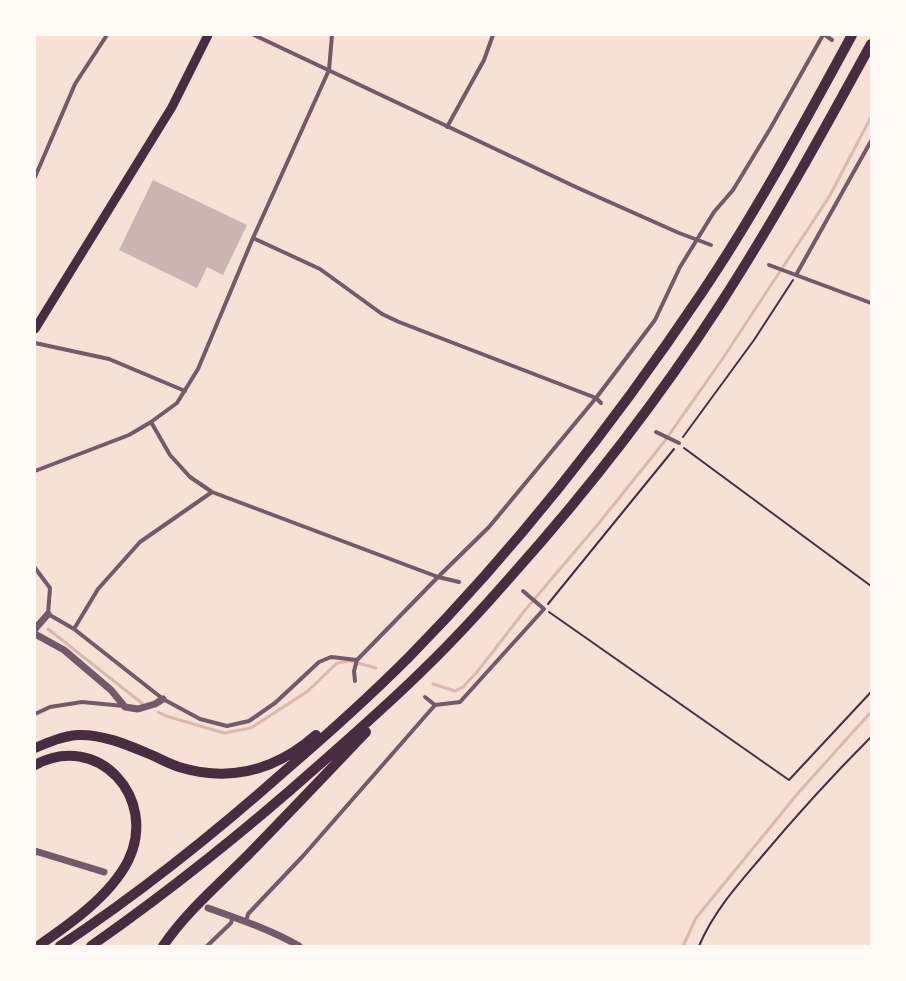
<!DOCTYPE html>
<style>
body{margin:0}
#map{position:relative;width:906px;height:981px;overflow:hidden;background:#f7e1d7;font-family:"Archivo Narrow",sans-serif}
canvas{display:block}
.frame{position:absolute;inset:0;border:36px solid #fffaf5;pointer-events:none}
</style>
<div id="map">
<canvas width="906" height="981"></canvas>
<div class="frame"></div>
</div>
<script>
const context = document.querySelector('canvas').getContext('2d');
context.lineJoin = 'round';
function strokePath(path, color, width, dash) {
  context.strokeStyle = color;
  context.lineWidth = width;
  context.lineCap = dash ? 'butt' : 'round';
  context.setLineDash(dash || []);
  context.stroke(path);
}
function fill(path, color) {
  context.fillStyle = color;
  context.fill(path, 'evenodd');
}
const stream = new Path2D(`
 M48,629L143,704
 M433,684L455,691L463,687L477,672L526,609L599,523L664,442L721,361L829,197L871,117
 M158,712L166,716L224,733L251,728L308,691L337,663L350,661L376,668
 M683,946L696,918L799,792L871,712`);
const building = new Path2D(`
 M153,180L247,225L223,275L207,267L197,288L119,250Z`);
const path = new Path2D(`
 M683,437L754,340L793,280
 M684,448L871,586
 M548,604L674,449
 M549,612L789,780L871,692
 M699,946C713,913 735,888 758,861C794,818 831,777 871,737`);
const minor = new Path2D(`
 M254,35L578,188L679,233L711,245
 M825,35L832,40
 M447,127L484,60L493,35
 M35,177L75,84L107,35
 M253,238L320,269L382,314L399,322L596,398L601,403
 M769,265L871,303
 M796,275L871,141
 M35,343L109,359L185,391
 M151,422L170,455L190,477L212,492L438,577L459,582
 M656,432L679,443
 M35,471L129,435L151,422L177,403L198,369L253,238L329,70L332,35
 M35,568L50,588L48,614L74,629L163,699L200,719L227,726L249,721L275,703L319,662L331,657L357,660
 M74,629L98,589L140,542L212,492
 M355,681L354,671L357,660L438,577L489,527L596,398L655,320L680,267L714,212L733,190L770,129L823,35
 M425,697L435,705
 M35,714L50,707L82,702L124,706
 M246,922L248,914L303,856L435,705L460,702L544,609L523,591
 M207,946L231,923L233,916`);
const tertiary = new Path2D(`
 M35,629L48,614
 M35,634L64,650L111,690L125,707L138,709L155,704L163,699
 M35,851L104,872
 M208,908C239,919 271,930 299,946`);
const trunk = new Path2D(`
 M35,329L172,107L208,35`);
const motorway = new Path2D(`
 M35,748C49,742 63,736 78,735C104,734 130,746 154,756C162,760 170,764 179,767C231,783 276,770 316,735
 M35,765C98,731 159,798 128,861C110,896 70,924 38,946
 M60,946C140,893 215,833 287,769C329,733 370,696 409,657C517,547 615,422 701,294C757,211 804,123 852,35
 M91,946C171,890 246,830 319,765C355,733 392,701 426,667C456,638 485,606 513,574C588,490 658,400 719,306C774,221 823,132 871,44
 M163,946C186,912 219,884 248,855C288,814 327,773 366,732`);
strokePath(stream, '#dcb8b0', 3);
fill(building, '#ccb4b1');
strokePath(path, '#4a2c40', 2);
strokePath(minor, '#755966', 4);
strokePath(tertiary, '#755966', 7);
strokePath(trunk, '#4a2c40', 9);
strokePath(motorway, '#4a2c40', 10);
</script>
